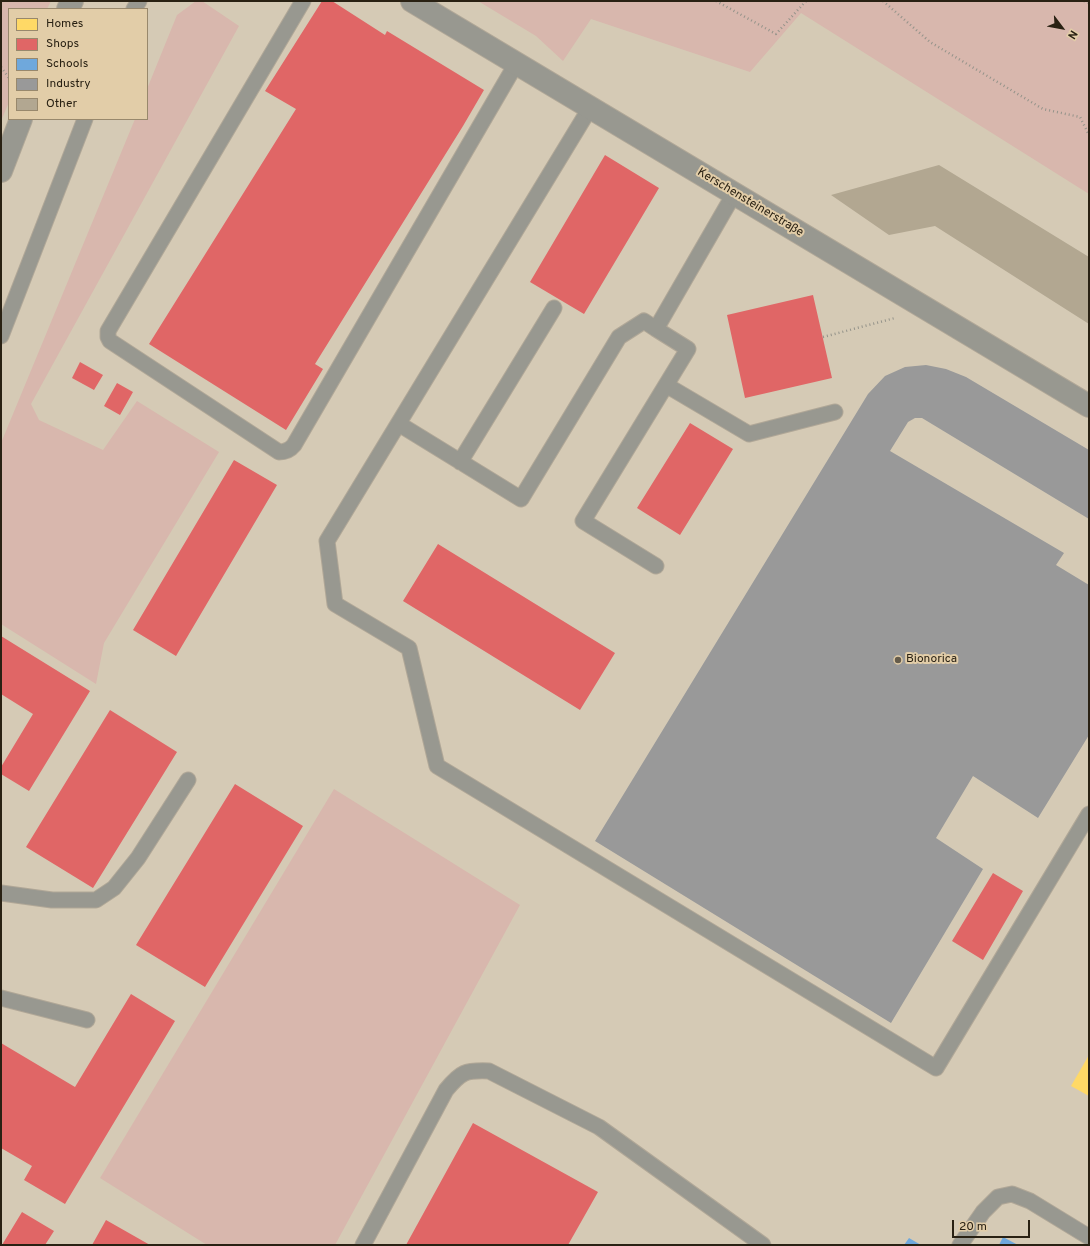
<!DOCTYPE html>
<meta charset="utf-8">
<style>
body{margin:0}
#map{position:relative;width:1090px;height:1246px;overflow:hidden;background:#d5cab5;font-family:Overpass,sans-serif}
canvas{display:block}
.frame{position:absolute;inset:0;border:2px solid #292113;pointer-events:none}
.legend{position:absolute;left:8px;top:8px;width:140px;height:112px;box-sizing:border-box;background:#e2cda8;border:1px solid #98886c;margin:0;padding:5px 7px;list-style:none;font-size:12px;color:#292113}
.legend li{display:flex;align-items:center;gap:8px;height:20px}
.legend b{width:20px;border:1px solid #98886c}
.north{position:absolute;left:1042px;top:8px;width:40px;height:40px;-webkit-text-stroke:3px #e2cda8;paint-order:stroke;rotate:122deg;font-size:11px;font-weight:700;line-height:16px;text-align:center;color:#292113}
.north::after{content:'';display:block;margin:auto;width:14px;height:18px;background:#292113;clip-path:polygon(50% 0,100% 100%,50% 72%,0 100%)}
.scale{position:absolute;left:952px;top:1220px;width:78px;height:18px;box-sizing:border-box;border:2px solid #292113;border-top:0;padding-left:5px;font-size:12px;line-height:14px;white-space:nowrap;color:#292113;-webkit-text-stroke:3px #e2cda8;paint-order:stroke}
</style>
<div id="map">
<canvas width="1090" height="1246"></canvas>
<div class="frame"></div>
<ul class="legend">
<li><b style="height:11px;background:#ffd966"></b>Homes</li>
<li><b style="height:11px;background:#e06666"></b>Shops</li>
<li><b style="height:11px;background:#6fa8dc"></b>Schools</li>
<li><b style="height:11px;background:#999"></b>Industry</li>
<li><b style="height:11px;background:#b2a791"></b>Other</li>
</ul>
<div class="north">N</div>
<div class="scale">20 m</div>
</div>
<script>
const context = document.querySelector('canvas').getContext('2d');
context.lineJoin = 'round';
function fill(path, color) {
  context.fillStyle = color;
  context.fill(path, 'evenodd');
}
function strokePath(path, color, width, dash) {
  context.strokeStyle = color;
  context.lineWidth = width;
  context.lineCap = dash ? 'butt' : 'round';
  context.setLineDash(dash || []);
  context.stroke(path);
}
function label(font, color, halo, rows, align = 'center') {
  context.font = font + ' Overpass,sans-serif';
  context.lineWidth = 4;
  context.setLineDash([]);
  context.textBaseline = 'middle';
  context.strokeStyle = halo;
  context.fillStyle = color;
  for (const [text, x, y, turn = 0] of rows) {
    context.save();
    context.translate(x, y);
    context.rotate((+turn || 0) * Math.PI / 180);
    context.textAlign = isNaN(turn) ? turn : align;
    if (halo) context.strokeText(text, 0, 0);
    context.fillText(text, 0, 0);
    context.restore();
  }
}
const green = new Path2D(`
 M1,1H51L47,9H9V102L1,121Z
 M196,1H202L239,26L31,404L39,420L103,450L137,401L219,452L104,643L96,684L1,624V443L135,119H147V89L177,15Z
 M478,1H1089V194L801,13L750,72L591,19L563,61L536,36Z
 M334,789L520,905L335,1245H207L100,1178Z`);
const homes = new Path2D(`
 M1089,1055V1096L1071,1086Z`);
const shops = new Path2D(`
 M322,1H332L385,35L387,31L484,90L463,126L315,364L323,369L286,430L149,344L296,109L265,91Z
 M605,155L659,188L584,314L530,282Z
 M813,295L832,378L745,398L727,315Z
 M80,362L103,375L94,390L72,378Z
 M117,383L133,392L120,415L104,406Z
 M690,423L733,449L680,535L637,508Z
 M234,460L277,485L176,656L133,630Z
 M438,544L615,653L580,710L403,601Z
 M1,636L90,691L29,791L1,774V767L33,714L1,694Z
 M110,710L177,752L93,888L26,847Z
 M235,784L303,826L205,987L136,945Z
 M993,873L1023,891L983,960L952,941Z
 M131,994L175,1021L65,1204L24,1180L32,1166L1,1148V1043L75,1087Z
 M473,1123L598,1192L568,1245H406Z
 M22,1212L54,1231L45,1245H2Z
 M106,1220L150,1245H92Z`);
const schools = new Path2D(`
 M1003,1237L1018,1245H999Z
 M909,1238L921,1245H904Z`);
const industry = new Path2D(`
 M926,365L946,369L966,377L1089,450V519L922,418H915L908,422L890,451L1064,553L1056,565L1089,585V735L1038,818L973,776L936,838L983,869L891,1023L595,841L868,394L885,376L905,367Z`);
const building = new Path2D(`
 M939,165L1089,257V324L935,226L889,235L831,195Z`);
const path = new Path2D(`
 M716,1L776,34L806,1
 M883,1L930,42L1043,109L1080,117L1089,135
 M1084,1L1089,3
 M1,67L9,78
 M823,337L895,318`);
const service = new Path2D(`
 M303,1L108,331V337L110,341L279,452C285,452 290,450 294,445L516,64
 M134,9L139,1
 M590,108L327,541L335,604L409,648L437,766L936,1068L1089,814
 M1,336L85,119
 M666,385L749,434L835,412
 M399,424L521,499L619,337L644,321L656,329
 M460,462L554,308
 M656,566L583,521L688,349L656,329L734,194
 M1,893L52,900H96L114,888L138,858L188,780
 M1,998L87,1020
 M363,1245L446,1090C461,1072 465,1070 489,1071L599,1127L763,1245
 M960,1245L983,1212L998,1197L1012,1194L1030,1201L1089,1237`);
const minor = new Path2D(`
 M412,1L1089,406
 M68,9L72,1
 M1,171L21,119`);
const markers = [
 [898,660,4,"#655c4c"]
];
const streetNames = [
 ["Kerschensteinerstraße",750,203,31]
];
const poiNames = [
 ["Bionorica",906,660]
];
fill(green, '#d8b7ad');
fill(homes, '#ffd966');
fill(shops, '#e06666');
fill(schools, '#6fa8dc');
fill(industry, '#999');
fill(building, '#b2a791');
strokePath(service, '#b0a797', 17);
strokePath(minor, '#b0a797', 24);
strokePath(path, '#94938a', 2.5, [1, 3]);
strokePath(service, '#989890', 15);
strokePath(minor, '#989890', 22);
for (const [x, y, r, color] of markers) {
  const dot = new Path2D();
  dot.arc(x, y, r, 0, 2 * Math.PI);
  context.fillStyle = color;
  context.fill(dot);
  strokePath(dot, '#e2cda8', 1.5);
}
label('12px', '#292113', '#e2cda8', streetNames);
label('12px', '#292113', '#e2cda8', poiNames, 'left');
</script>
